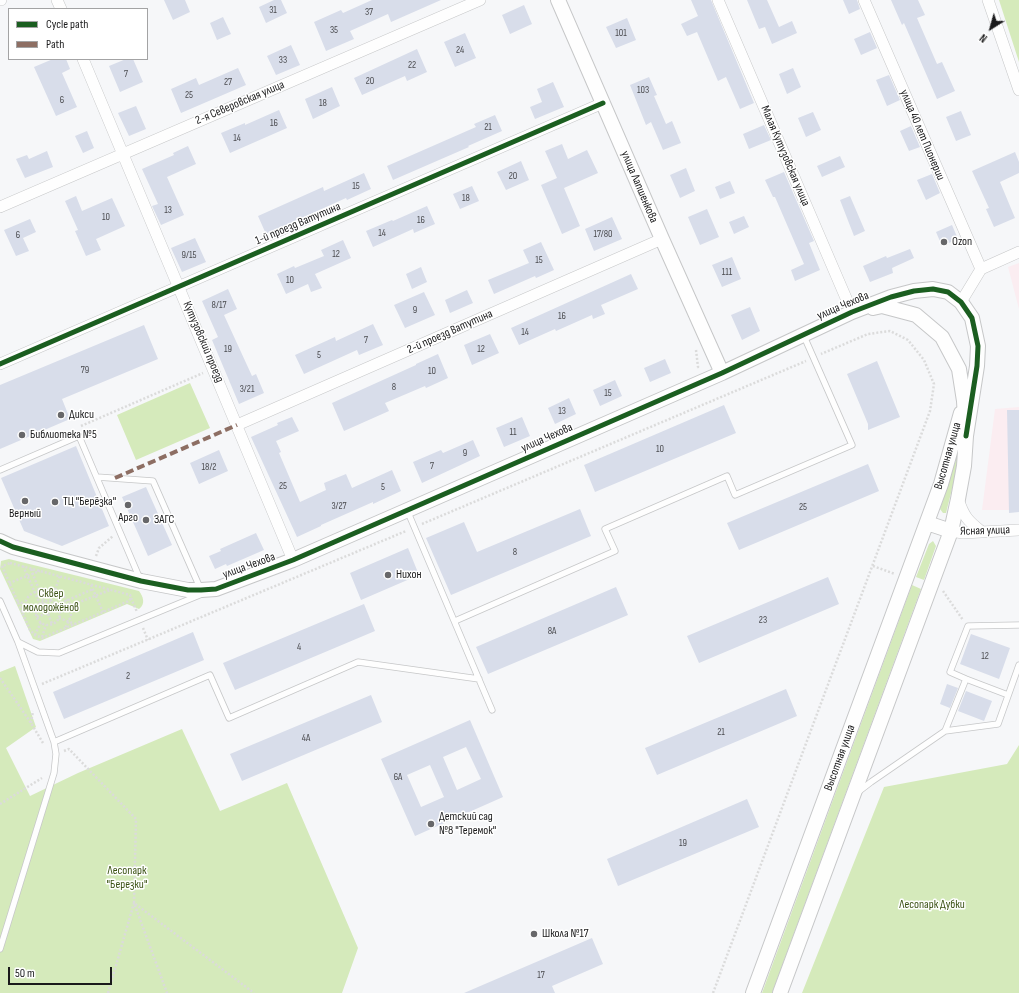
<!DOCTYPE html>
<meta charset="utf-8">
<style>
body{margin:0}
#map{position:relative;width:1019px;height:993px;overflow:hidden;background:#f6f7f9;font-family:"Sofia Sans Condensed",sans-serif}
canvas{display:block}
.legend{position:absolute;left:8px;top:8px;width:140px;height:52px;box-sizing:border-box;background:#fff;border:1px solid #a3a3a4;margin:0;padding:5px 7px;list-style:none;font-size:12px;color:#1a1a1b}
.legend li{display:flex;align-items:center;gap:8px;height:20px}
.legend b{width:20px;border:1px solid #a3a3a4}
.north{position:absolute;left:971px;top:8px;width:40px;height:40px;-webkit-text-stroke:3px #fff;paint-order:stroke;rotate:217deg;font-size:11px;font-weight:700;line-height:16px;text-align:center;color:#1a1a1b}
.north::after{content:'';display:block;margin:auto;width:14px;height:18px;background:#1a1a1b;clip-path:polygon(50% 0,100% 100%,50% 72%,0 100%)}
.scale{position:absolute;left:8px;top:967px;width:104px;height:18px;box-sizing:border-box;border:2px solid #1a1a1b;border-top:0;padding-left:5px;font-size:12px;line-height:14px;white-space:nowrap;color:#1a1a1b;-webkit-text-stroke:3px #fff;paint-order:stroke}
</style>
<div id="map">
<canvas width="1019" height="993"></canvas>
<ul class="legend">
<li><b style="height:5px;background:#1b5e20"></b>Cycle path</li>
<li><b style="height:5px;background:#8d6e63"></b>Path</li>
</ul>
<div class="north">N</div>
<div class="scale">50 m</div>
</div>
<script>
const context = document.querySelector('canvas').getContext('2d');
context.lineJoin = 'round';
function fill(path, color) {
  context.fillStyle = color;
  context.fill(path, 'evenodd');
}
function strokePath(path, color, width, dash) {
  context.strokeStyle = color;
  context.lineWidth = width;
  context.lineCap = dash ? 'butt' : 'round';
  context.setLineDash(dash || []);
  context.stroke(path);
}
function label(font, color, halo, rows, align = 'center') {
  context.font = font + ' "Sofia Sans Condensed",sans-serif';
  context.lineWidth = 3;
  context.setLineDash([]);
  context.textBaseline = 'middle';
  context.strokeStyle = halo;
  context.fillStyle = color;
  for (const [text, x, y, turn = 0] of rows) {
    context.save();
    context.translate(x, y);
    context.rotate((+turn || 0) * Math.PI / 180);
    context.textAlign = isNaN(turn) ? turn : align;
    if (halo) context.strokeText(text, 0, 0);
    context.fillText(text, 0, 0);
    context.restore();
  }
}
const industrial = new Path2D(`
 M1019,263V309L1008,267Z
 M1019,407V510H982L995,409Z`);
const green = new Path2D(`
 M999,0H1019V62Z
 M190,383L210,428L136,460L117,415Z
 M959,450L954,481L946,513H943L940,509Z
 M933,541L936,546L924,580L916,577L929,544Z
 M9,559L139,591C143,596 146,604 139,609L127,604L40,641L33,639L0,569L1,561Z
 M912,585L921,589L772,993H762Z
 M15,666L36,727L6,748L30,796L78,773L182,729L220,811L287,783L358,948L342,993H0V672Z
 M1019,745V993H802L884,787L1007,764Z`);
const building = new Path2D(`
 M164,0H185L190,12L173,20Z
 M274,0H281L287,13L266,23L259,7Z
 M372,0H441L391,22L388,14L350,31L354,39L326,51L314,22L341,10L343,13Z
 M691,0H711L754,103L740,109L726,77L718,81L697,32L687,36L681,24L698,16Z
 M747,0H767L779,27L792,21L797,33L772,44L765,27L759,29Z
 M843,0H857L860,9L849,14Z
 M891,0H918L925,15L917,18L937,64L942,62L955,91L937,99L904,23L902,25Z
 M524,5L532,24L510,34L502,15Z
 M223,17L231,34L217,40L210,23Z
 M627,18L636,40L616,48L606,27Z
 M870,32L877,48L861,55L854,39Z
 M465,33L476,58L455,67L444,42Z
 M291,45L300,65L276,75L267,56Z
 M417,49L427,72L407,81L405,76L362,95L354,78Z
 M53,59H66L70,69L62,73L77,107L56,116L34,67Z
 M126,59H133L143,82L120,92L109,66Z
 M238,68L246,85L181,113L171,89L196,78L199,85Z
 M793,68L801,87L787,94L779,74Z
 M889,75L900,100L887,106L876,80Z
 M649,77L657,95L654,96L666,124L672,121L681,143L663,150L651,122L646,125L630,85Z
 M553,82L564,107L535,119L530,107L542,102L537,89Z
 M332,87L340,106L313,119L305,99Z
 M136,106L146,129L129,136L118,113Z
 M279,110L287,128L230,153L221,133L245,123V125Z
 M961,111L971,135L956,141L946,117Z
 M813,112L821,130L806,137L798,118Z
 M495,115L502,131L468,146L469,147L393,180L387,166L476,127L474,124Z
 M764,125L771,140L749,149L743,134Z
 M911,126L920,147L909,151L900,131Z
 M87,131L94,148L83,153L75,136Z
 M562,144L568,159L587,150L598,173L564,188L580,226L562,234L541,185L557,178L545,151Z
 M188,146L196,164L167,177L184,215L161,225L152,206L158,204L142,169L174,155L173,153Z
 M47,151L53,167L25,178L16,159L27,155L29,159Z
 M1015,152L1019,162V173L1000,182L1015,218L994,227L986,209L989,208L972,171Z
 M840,156L845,167L822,177L817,166Z
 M521,161L529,180L506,190L497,172Z
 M686,168L695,191L680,198L670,175Z
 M784,172L814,241L809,243L820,270L795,281L791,270L804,264L775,197H773L765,180Z
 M364,173L371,189L347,200L346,198L266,234L258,216L323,187L324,191Z
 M932,174L940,193L926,200L917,180Z
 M730,181L735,193L720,199L715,187Z
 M472,186L479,201L460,209L453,194Z
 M76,196L82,211L112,198L125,226L96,239L101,250L86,256L75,231L78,230L65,201Z
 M850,196L865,231L854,236L840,200Z
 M427,206L435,224L414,233L413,229L373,247L366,231L392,220L393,221Z
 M707,209L719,237L700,245L688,217Z
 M744,216L749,227L734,234L729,222Z
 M612,217L622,239L594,251L585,229Z
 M30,219L36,232L23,238L29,251L16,256L4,230Z
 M952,225L958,239L942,246L936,232Z
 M195,238L206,262L182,272L171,248Z
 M343,240L351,258L315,274L322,288L311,292L308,284L286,294L277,274L294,266L295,268L324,256L321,250Z
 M541,242L554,270L536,278L535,276L494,294L488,280L529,263L523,250Z
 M910,249L914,258L892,268L893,273L870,282L863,266L886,256L887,258Z
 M732,257L741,279L722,287L712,265Z
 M421,267L427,282L412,289L406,274Z
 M631,274L638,289L601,305L605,314L593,319L592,315L556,331L555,329L519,345L511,328Z
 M228,289L237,309L224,315L252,376L256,374L264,393L239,404L212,340L218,337L202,301Z
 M467,290L473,303L450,313L445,300Z
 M424,292L435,315L405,328L394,305Z
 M750,307L760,331L742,340L731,315Z
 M373,324L383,345L359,355L357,350L304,374L295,355L335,337L336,341Z
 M144,325L158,359L62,399L70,419L0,449V385Z
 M490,334L499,353L472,365L464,345Z
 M438,354L448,378L426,388L425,386L385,403L389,411L344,431L332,403L416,365V364Z
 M665,359L671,373L650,382L644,368Z
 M877,361L900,417L868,430V424L847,374Z
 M615,380L622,396L600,406L593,390Z
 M569,398L576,414L555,424L548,408Z
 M724,405L736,433L595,492L584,465Z
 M1007,410H1019V512L1009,513Z
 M292,417L299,431L276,441L281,452L279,453L300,502L326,490L324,483L346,474L352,488L392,470L401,491L373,504V502L321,525V526L297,537L251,437L278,425L277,423Z
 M522,417L530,436L504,447L496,428Z
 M473,440L480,456L422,483L413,462L441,450L443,453Z
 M76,446L109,526L62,546L24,531L1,478Z
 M219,450L228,471L199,484L190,463Z
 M868,464L879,491L739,550L727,523Z
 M146,487L172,545L148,556L122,497Z
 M580,509L591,536L451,595L426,538L464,522L477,552Z
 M256,533L264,550L227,566L226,564L215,569L209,556L221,551L220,549Z
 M408,548L419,575L361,600L350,573Z
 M828,577L839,604L699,663L687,636Z
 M616,587L628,615L488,674L476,647Z
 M364,604L375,631L235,690L223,663Z
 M193,632L204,660L64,719L53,692Z
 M971,634L1010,648L999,679L960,664Z
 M947,684L958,688L950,708L940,704Z
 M786,689L797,716L657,775L645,748Z
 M966,691L992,701L984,721L958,711Z
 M371,695L382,722L242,781L230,754Z
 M470,720L503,797L415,836L381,759ZM466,747L481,779L457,790L443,757ZM430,765L444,797L421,807L407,775Z
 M747,799L759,827L618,886L607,859Z
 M592,938L603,964L552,986L555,993H464Z`);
const path = new Path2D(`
 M696,350L698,367L696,368
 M81,426L203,373
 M422,524L806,361
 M96,556L99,548L113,536
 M10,563L130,595L131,598L129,601L42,638L35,635L30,630L2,566Z
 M23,566L40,604
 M873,566L895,574
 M31,569L52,624
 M9,583L40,571
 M91,585L103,612
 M943,591L963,620
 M131,598L137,612
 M17,601L37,609
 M51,601L60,576
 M36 613a12 12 0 1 1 24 0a12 12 0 1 1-24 0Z
 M57,605L93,589
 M59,610L110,590
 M22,613C24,607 25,600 29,596C42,583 74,593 71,613C71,618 67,624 65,628
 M37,617L59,608
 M59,618L75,624
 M143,628L148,640
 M35,635L41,622
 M42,637L46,625
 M0,678L31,723L43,743
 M42,684L406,531
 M31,723L33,711
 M64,751L69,749L136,819L134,903L254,993
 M0,804L42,778
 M108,993L134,903L167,993
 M713,993L930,411L934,384L924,360L908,340L890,331L868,334L821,354`);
const service = new Path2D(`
 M0,470L79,436L140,579
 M97,477L153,481L201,590
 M407,510L492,710
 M0,601L18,642L54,742L56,754L54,773L0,949
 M455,621L615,551L605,529L727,476L735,495L852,445L803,334
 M18,642L38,652L59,653L202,594
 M966,679L1008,695
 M945,731L998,724L1019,665
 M54,742L210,675L229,718L358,662L479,679
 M858,792L871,782L945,731L966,679L950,672L968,626L1019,625`);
const minor = new Path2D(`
 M0,0H1
 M57,0L61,9
 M718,0L852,312
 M864,0L981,269
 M988,0L1019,90
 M83,59L293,560
 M0,207L480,0
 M961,302L981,269L1019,252
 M0,364L603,103
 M237,425L662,239
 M958,499C964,517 968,521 982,532
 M951,531L963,533L1019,530`);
const tertiary = new Path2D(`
 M558,0L662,239L722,373
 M927,523L951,531
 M0,541L13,547L141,581L188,590H201L216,589L293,560L722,373L852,312L891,297L914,291L933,289L948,292L961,302L972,318L978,346L977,366L966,436
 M753,993L941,484L961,413
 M780,993L951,531L958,499L964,466L966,436L964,401L959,369L942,337L916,315L882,306L873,308`);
const quiet = new Path2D(`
 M115,478L237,425`);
const cycleway = new Path2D(`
 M0,364L603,103
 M0,541L13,547L141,581L188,590H201L216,589L293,560L722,373L852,312L891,297L914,291L933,289L948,292L961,302L972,318L978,346L977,366L966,436`);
const markers = [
 [944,242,4,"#676769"],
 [61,415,4,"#676769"],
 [22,435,4,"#676769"],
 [25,501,4,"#676769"],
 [55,502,4,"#676769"],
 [128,505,4,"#676769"],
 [146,520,4,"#676769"],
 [388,575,4,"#676769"],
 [431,824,4,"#676769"],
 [534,934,4,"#676769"]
];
const numberNames = [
 ["31",273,10],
 ["37",369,12],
 ["35",334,30],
 ["101",621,33],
 ["24",460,50],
 ["33",283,60],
 ["22",412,65],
 ["7",126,74],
 ["20",370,81],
 ["27",228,82],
 ["103",643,90],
 ["25",189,95],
 ["6",62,100],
 ["18",323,103],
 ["16",274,123],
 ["21",488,127],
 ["14",237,138],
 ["20",513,176],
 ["15",356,186],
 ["18",466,198],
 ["13",168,210],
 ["10",106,217],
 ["16",421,220],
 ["14",382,233],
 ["17/80",603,234],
 ["6",18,235],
 ["12",336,254],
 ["9/15",189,255],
 ["15",539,260],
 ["111",727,272],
 ["10",290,280],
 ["8/17",219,305],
 ["9",415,310],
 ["16",562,316],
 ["14",525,332],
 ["7",366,340],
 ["19",228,349],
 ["12",481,349],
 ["5",319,355],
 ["79",85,370],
 ["10",432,371],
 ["8",394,387],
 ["3/21",247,389],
 ["15",608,393],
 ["13",562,411],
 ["11",513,432],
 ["10",660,449],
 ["9",465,453],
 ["7",432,466],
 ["18/2",209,467],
 ["25",283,486],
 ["5",383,487],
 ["3/27",339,506],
 ["25",803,507],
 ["8",515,552],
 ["23",763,620],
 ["8А",552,631],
 ["4",299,647],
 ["12",985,656],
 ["2",128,676],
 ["21",721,732],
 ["4А",306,738],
 ["6А",398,777],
 ["19",683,843],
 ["17",541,975]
];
const streetNames = [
 ["2-я Северовская улица",240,103,-23],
 ["улица 40 лет Пионерии",922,135,67],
 ["Малая Кутузовская улица",785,156,67],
 ["улица Лапшенкова",639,187,67],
 ["1-й проезд Ватутина",298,224,-23],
 ["улица Чехова",843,306,-23],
 ["2-й проезд Ватутина",450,332,-24],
 ["Кутузовский проезд",203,342,67],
 ["улица Чехова",547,438,-24],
 ["Высотная улица",948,456,-74],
 ["Ясная улица",985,531,-2],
 ["улица Чехова",249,566,-20],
 ["Высотная улица",840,758,-70]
];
const poiNames = [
 ["Ozon",952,242],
 ["Дикси",69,415],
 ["Библиотека №5",30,435],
 ["ТЦ \"Берёзка\"",63,502],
 ["Верный",25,514,"center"],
 ["Арго",128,518,"center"],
 ["ЗАГС",154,520],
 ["Нихон",396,575],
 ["Детский сад",439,817],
 ["№8 \"Теремок\"",439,831],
 ["Школа №17",542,934]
];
const parkNames = [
 ["Сквер",51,594],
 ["молодожёнов",51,608],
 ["Лесопарк",127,871],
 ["\"Березки\"",127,885],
 ["Лесопарк Дубки",932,905]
];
fill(industrial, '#fbedf1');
fill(green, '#d5eabb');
fill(building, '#d8ddea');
strokePath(service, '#c6c7c8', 7);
strokePath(minor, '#c6c7c8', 12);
strokePath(tertiary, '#c6c7c8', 16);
strokePath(path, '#dbdbdb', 2.5, [2, 2]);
strokePath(service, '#fefefe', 5.5);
strokePath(minor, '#fefefe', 11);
strokePath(tertiary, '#fefefe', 14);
strokePath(quiet, '#8d6e63', 4, [8, 4]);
strokePath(cycleway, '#1b5e20', 5);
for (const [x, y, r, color] of markers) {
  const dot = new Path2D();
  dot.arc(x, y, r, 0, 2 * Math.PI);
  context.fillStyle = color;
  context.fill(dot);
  strokePath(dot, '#fff', 1.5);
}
label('10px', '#4a4b4f', null, numberNames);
label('12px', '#1a1a1b', '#fff', streetNames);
label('12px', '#1a1a1b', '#fff', poiNames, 'left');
label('12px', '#3b5214', '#fff', parkNames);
</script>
